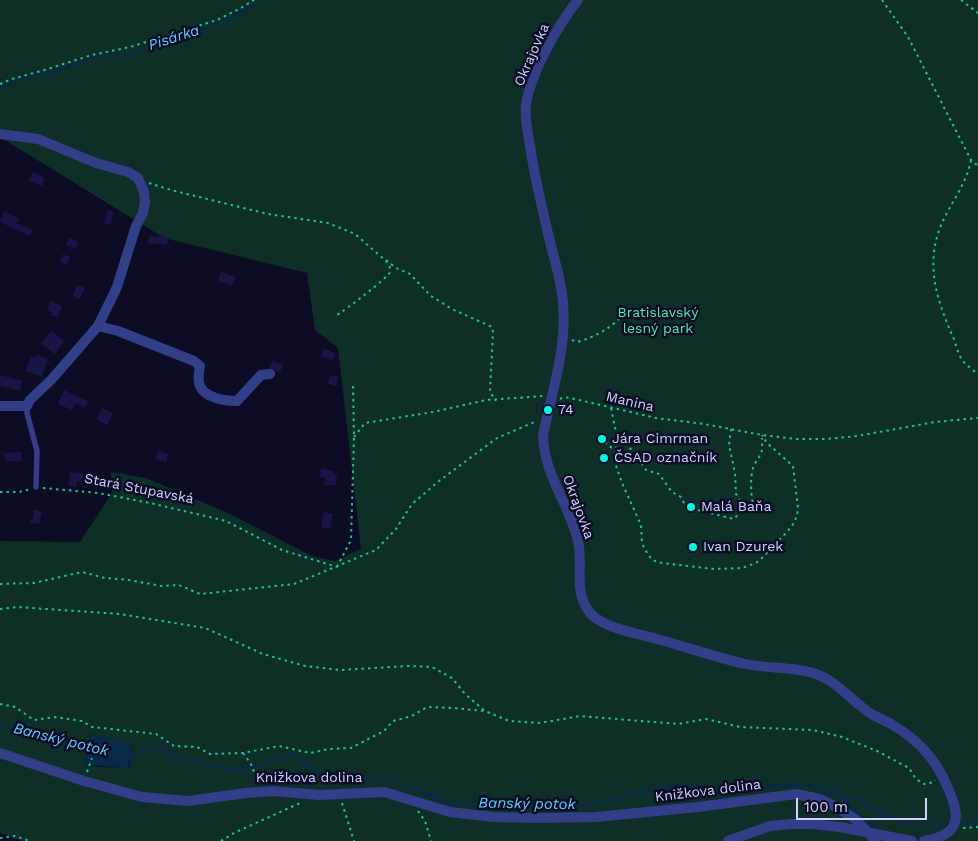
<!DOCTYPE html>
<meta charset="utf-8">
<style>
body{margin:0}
#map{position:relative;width:978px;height:841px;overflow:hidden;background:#0c0c24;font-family:"Work Sans",sans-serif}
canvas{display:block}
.scale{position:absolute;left:796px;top:798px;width:131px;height:22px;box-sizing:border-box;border:2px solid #cfd2ff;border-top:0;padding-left:6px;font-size:15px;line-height:18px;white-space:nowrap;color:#cfd2ff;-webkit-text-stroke:4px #0c0c24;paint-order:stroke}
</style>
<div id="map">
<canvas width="978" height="841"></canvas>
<div class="scale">100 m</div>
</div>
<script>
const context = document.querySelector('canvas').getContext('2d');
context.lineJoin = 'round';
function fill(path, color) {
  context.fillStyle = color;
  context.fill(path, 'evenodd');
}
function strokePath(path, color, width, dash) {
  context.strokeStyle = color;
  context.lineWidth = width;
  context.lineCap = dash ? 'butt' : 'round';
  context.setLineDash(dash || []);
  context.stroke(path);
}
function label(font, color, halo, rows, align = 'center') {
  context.font = font + ' "Work Sans",sans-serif';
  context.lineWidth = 5;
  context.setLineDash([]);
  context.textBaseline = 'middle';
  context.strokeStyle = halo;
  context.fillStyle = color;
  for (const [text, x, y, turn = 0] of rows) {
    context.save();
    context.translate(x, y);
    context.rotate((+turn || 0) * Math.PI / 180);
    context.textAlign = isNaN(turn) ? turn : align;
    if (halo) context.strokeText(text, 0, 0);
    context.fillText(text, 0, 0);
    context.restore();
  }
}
const green = new Path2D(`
 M0,0H978V841H22L0,833V541L80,542L112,493L111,472L146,478L228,513L312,556L335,561L361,549L338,348L315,330L307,273L164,238L0,137ZM90,735L133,746L129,768L100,767L85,764Z`);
const water = new Path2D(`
 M90,735L108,737L133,746L128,769L85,764Z`);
const stream = new Path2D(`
 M0,87L20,79L49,73L52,74L59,69H63L87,59L96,57L129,58L139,49L221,23L240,13L259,0
 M0,726H15L52,740L89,749
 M129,757L153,746L168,751L176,762L193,760L210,766L238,771L292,754L315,772L345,779L397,781L452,805L498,800L576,807L676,784L731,790L790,784L818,786L840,796L859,799L880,813L909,825L938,827L949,825
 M840,796L878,831
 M957,824L978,821`);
const building = new Path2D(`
 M33,172L45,178L42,186L29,181Z
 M108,210L114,212L110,225L104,223Z
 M4,211L19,219L16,223L33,230L30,236L0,222Z
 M160,234H163V237L168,238L167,245L148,243L149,236L159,237Z
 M69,238L79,242L76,249L66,245Z
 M63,254L70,257L67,265L60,262Z
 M221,272L236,277L232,286L218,281Z
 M77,285L85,287L80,299L73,296Z
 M51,301L62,306L58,317L51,315L52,312L47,311Z
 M51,331L64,341L55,354L41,343Z
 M324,349L335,353L333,360L321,356Z
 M36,355L48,359L42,377L26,371L31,356L35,358Z
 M272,361L283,364L280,372L269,369Z
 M0,375L22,381L20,391L0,386Z
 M330,375L338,377L336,386L328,384Z
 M64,390L88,401L85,408L75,403L72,410L58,404Z
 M102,408L113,413L107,425L97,419Z
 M158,451L168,454L166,462L156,459Z
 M21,452L22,461H5L4,453Z
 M321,468L333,471V474L337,475L336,485H324L325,477H320Z
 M70,472L83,474L82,482L77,481L76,487L68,485Z
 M34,510L42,511L39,524L30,523V519H33Z
 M324,512L333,514L330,529L321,527Z`);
const path = new Path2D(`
 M882,0L908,37L971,160L978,166
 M961,0L978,13
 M0,84L12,79L41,71L92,55L130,47L217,20L241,8L254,0
 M971,160C966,188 944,210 937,237C927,272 939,305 953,337C956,344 958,355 963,361C967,366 973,370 978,374
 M149,183L171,190L268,214L328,223L355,234L386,261C388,264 391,267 390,272C389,277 344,311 337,315
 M386,260L396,268L410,274L431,296L452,309L492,327L493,332L490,392L496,401
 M572,340L577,342C598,336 615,326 629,308
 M560,399L564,397L575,399L656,418L704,424L762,435L797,439H826L857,436L935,422L978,418
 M611,408L617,437L615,463L622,483L641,525L642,542L644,548L652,560L662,563L714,569L742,568L756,563L762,558L785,534L792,526L797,516L798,508L793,466L767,443L762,435
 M731,429L729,445L735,473L736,494L744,508
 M617,433L635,454L646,470L659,474L672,492L681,497L686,507L734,519L744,508H750L753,505C751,494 750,478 753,468C760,452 763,458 762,438
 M354,437L365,423L433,412L486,400L544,396
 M605,442L615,451
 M43,488L98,493L150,503L226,521L282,550L337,567
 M0,492H19L31,489
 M337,567L351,540L354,437L353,383
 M0,584L34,583L82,572L105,578L129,580L161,586L179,585L200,594L294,584L376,550L396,529L412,504L439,481L497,438L537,421
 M0,609L17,607L120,614L205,628L263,654L305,666L340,670L409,666L432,667L452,678L465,694L485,711L509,721L540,723L580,716L678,724L706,719L740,727L813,730L842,737L877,751L909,768L916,779L924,784L934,782L935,780
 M0,704L15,707L34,720L55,717L82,721L92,727L156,734L174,746L197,747L210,754L243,753L279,746L310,753L329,749L351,748L384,731L393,721L412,716L427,707L453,708L484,711
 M243,753L251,764L252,769L265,782
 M87,772L92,758
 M342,803L354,841
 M418,811L425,821L431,841
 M963,828L978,827
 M0,838L15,836L30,841
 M221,841L234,833L300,803`);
const service = new Path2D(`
 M27,406V413L37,451L36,487`);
const minor = new Path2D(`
 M578,0C558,25 531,73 526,104C524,120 529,137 531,153C536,183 543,212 550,242C555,262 562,283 563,304C567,348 552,392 543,435C544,476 569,503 578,541C584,566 572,592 591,614C604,628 639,634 657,639C686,647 715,657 745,664C768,669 793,666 816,674C836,681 850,699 867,711C874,717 883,719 891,724C923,742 941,766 953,801C962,827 949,837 924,841
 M0,134L38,139L96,163L128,172L138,178L144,192L145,202L143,213L136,226L117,287L98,326L52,379L30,400L27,406H0
 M98,326L118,331L194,361L200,366C199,372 197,380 200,386C205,398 225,401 237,401L261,375L270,374
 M0,753L84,781L142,797L188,801L246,793L273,791L319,795L384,792L450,812L493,817L536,818L596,817L698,807L796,794L820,799L838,808L855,819L876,841
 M728,841L770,826L792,824H812L840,827L912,841`);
const markers = [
 [548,410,5,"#00fae8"],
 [602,439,5,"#00fae8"],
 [604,458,5,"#00fae8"],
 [691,507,5,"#00fae8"],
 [693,547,5,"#00fae8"]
];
const streetNames = [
 ["Okrajovka",532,55,-66],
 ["Manina",630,402,13],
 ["Stará Stupavská",139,489,11],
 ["Okrajovka",578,507,70],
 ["Knižkova dolina",309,778],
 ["Knižkova dolina",708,791,-7]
];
const parkNames = [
 ["Bratislavský",658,313],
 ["lesný park",658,329]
];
const poiNames = [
 ["74",558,410],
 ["Jára Cimrman",612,439],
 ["ČSAD označník",614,458],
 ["Malá Baňa",701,507],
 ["Ivan Dzurek",703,547]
];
const waterNames = [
 ["Pisárka",174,38,-18],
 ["Banský potok",61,740,14],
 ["Banský potok",527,804,1]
];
fill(green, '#0e2f28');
fill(water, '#072a48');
strokePath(stream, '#072a48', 2.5);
fill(building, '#181647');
strokePath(path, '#23bf9b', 2, [2.5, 4]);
strokePath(service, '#323e88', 5.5);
strokePath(minor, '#323e88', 10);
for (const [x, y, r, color] of markers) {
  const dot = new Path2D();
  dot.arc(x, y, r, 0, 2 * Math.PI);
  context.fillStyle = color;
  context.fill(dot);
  strokePath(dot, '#0c0c24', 2);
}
label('14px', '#cfd2ff', '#0c0c24', streetNames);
label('14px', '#50eaa9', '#0c0c24', parkNames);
label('14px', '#cfd2ff', '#0c0c24', poiNames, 'left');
label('italic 15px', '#5dd0ff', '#0c0c24', waterNames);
</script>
